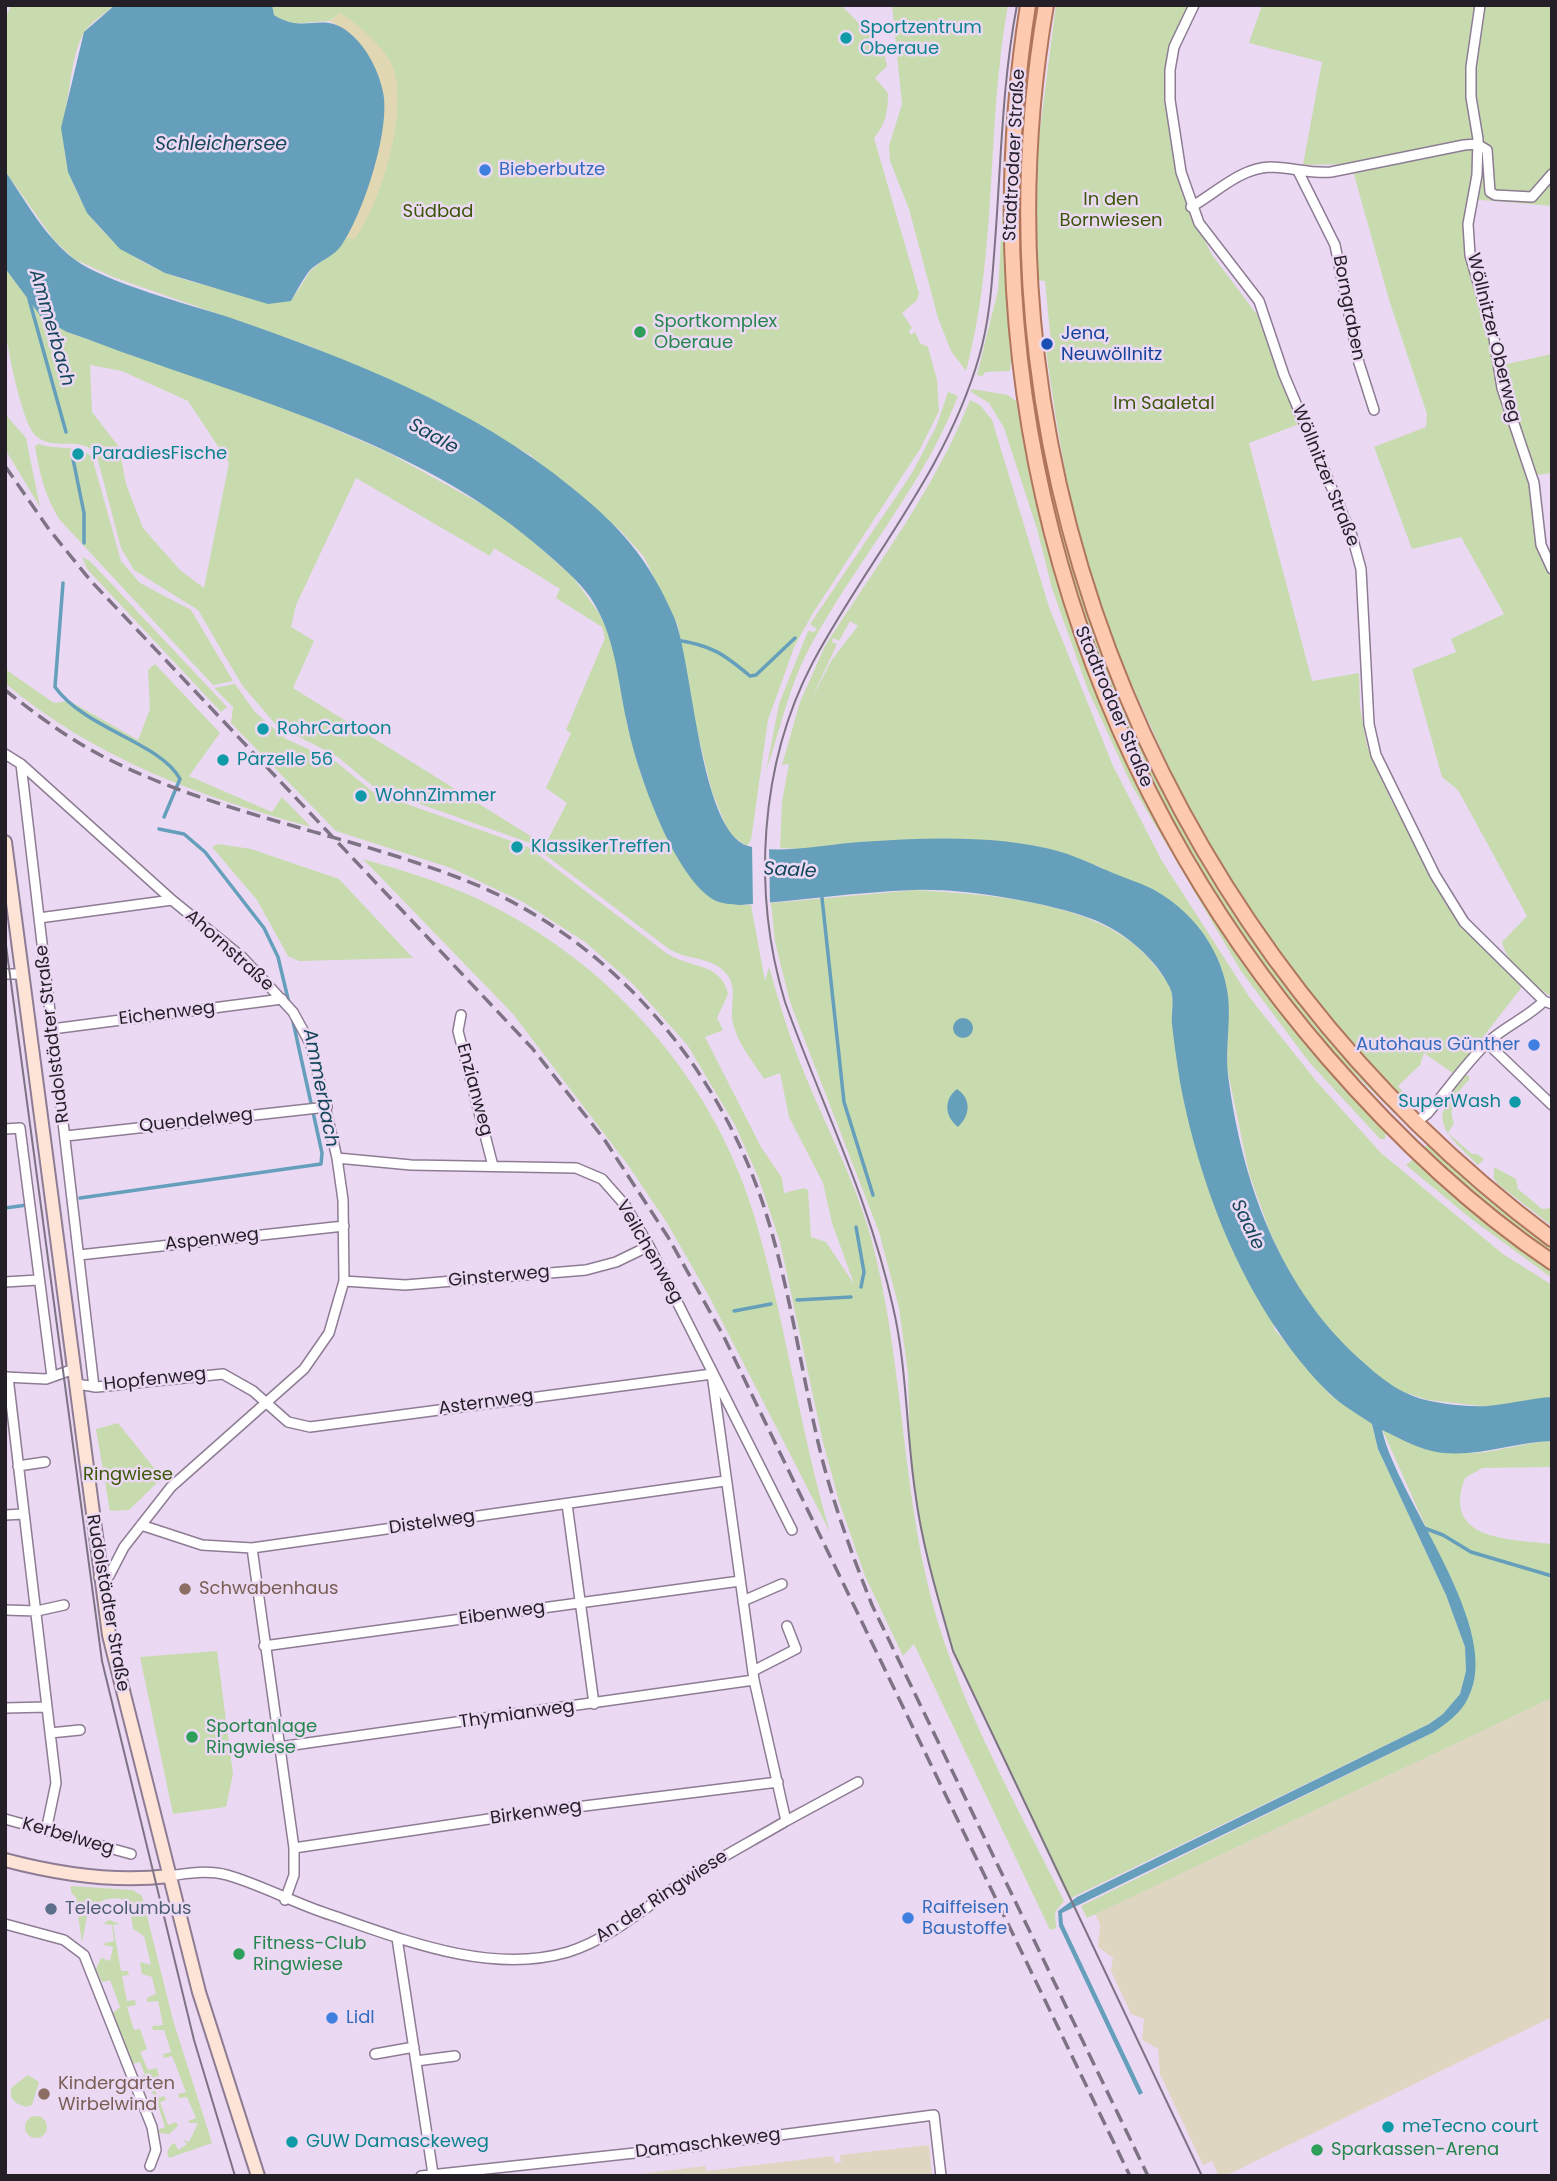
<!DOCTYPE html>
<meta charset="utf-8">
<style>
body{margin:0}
#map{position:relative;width:1557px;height:2181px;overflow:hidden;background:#ebd9f3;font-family:Poppins,sans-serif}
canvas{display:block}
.frame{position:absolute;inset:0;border:7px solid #241e27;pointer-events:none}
</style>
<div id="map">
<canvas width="1557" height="2181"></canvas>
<div class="frame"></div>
</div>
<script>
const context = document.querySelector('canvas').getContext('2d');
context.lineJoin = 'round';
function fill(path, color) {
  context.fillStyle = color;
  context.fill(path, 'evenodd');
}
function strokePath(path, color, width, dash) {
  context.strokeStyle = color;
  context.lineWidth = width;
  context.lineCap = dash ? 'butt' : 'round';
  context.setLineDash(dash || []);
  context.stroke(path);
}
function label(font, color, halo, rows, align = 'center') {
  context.font = font + ' Poppins,sans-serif';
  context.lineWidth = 5;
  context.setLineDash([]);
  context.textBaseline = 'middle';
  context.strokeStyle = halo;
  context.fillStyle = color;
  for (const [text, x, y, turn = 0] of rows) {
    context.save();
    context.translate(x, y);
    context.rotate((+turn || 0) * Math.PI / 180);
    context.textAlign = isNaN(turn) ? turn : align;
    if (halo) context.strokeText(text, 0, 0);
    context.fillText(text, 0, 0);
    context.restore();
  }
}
const industrial = new Path2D(`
 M1552,1698V2017L1225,2176H1219L1212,2161L1203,2165L1160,2074L1158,2049L1142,2040L1144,2019L1131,2014L1111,1971L1113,1958L1098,1947L1100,1924L1095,1914Z
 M929,2145L932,2176H623L705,2166L706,2171L833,2156L835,2163L841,2162L840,2155Z`);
const green = new Path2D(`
 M11,5H115C106,13 89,23 83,34C73,53 71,80 67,101C60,134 63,163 78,194C118,277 209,288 291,301L311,270L340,247L345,237L348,238L384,170L339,13L330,21L289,24L274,15L272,5H841L883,48L887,66L875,78L888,93C888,111 886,124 874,138L919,293L917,300L902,313L912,328L909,331L911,335L915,332L920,343L928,347L937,380L939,411L920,449L813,613L795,645L768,720L751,840L747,846L733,837L726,826L712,792L692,710L678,626L644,557L621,531L530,455L417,393L312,347L113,277L74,259L54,240L5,171V20Z
 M892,5H1008C986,126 998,252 966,371L951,351L938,318L909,209L890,161L889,146L902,104Z
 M1022,5C1006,128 1002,239 1011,362L1010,371L985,372L983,376L977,375L998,290L1008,114Z
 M1035,5H1041L1029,91L1022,189L1021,244L1028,374C1011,253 1015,125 1035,5Z
 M1056,5H1190L1171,52L1176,157L1187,205L1212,255L1261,320L1299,424L1249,443L1312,681L1359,673L1360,707L1367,746L1391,800L1461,924L1522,987L1454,1074L1424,1053L1420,1065L1398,1086L1416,1107L1424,1108L1410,1107C1356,1052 1305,994 1260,930C1213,864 1179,789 1146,716C1127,674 1107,632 1094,588C1070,511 1057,430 1046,350L1051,344L1045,281L1036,280V161Z
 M1262,5H1552V206L1469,199L1466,218L1491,337L1493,367L1552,354V473L1528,476L1536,543L1552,580V997C1532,984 1508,966 1502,942L1527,916L1458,790L1442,777L1412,669L1456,652L1451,639L1504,614L1461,537L1412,549L1374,447L1426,427L1427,414L1390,303L1351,164L1303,165L1322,62L1249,43Z
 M5,268L67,332L288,409L387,452L494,511L531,540L573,577L599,613L614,645L627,724L641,775L671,846L740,905H751L765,981L769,967C779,1001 788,1034 802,1067C824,1124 855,1179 871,1238C901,1349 901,1465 926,1577C951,1691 1013,1797 1064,1901L1055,1912L1056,1928L1050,1930L914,1644L903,1656L865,1576L839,1501L823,1442L780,1242L759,1179L735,1125L688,1046L633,984L585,942L523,902L451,868L336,831L231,723L233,707L214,688L235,684L255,712L286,739L335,761L373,792L528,847L666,953C689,968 722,963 728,994L717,1018L723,1030L705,1037L761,1147L782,1178L784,1193L804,1188L808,1190L811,1237L826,1242L854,1284L832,1223L823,1183L789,1117L780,1073L764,1079C754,1063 739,1045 734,1027C727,1005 743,984 719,967C705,957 685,959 669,949L530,843L375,788L338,757L276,725L242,685L198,610L134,570L121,548L96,453C78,435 55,452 36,436C22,424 7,347 5,327C4,308 5,287 5,268ZM90,365L122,371L188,401L229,463L204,588L181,571L143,528L126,484L119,447L92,412ZM356,478L490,556L494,548L560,589L556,598L602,627L605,638L566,730L571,733L546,788L567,803L545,845L293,688L314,641L291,627L296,605Z
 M972,389L1008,395L1016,401C1024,424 1026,450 1031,474C1040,514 1050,553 1063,592C1106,725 1166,859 1251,971C1293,1027 1339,1078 1386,1129L1385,1139H1380L1309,1062L1241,971L1131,784L1088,690L1052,588L1037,529L1004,428L989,403L971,392Z
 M948,392L958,396C923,487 857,560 811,645C789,685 781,728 766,771L779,704L808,631L814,632L817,629L810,624L912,473L936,427Z
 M970,400L980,405L992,420L1049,607L1113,766L1162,861L1250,998L1317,1082L1381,1153L1503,1254L1552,1285V1397L1490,1407L1428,1400L1391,1388L1332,1335L1294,1284L1269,1230L1249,1173L1227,1068L1228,998L1105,870L1096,865L780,848L782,801L789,764L782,765L800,702L825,646C876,566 935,489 970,400ZM850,621L858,626L831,661L809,704L837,644L832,642L833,638L839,641Z
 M5,414L26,438L40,507L5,449Z
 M39,444C57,451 78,443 92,457L121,561L140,583L191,610L233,681L213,685L59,519C45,496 39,472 35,446Z
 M1042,461L1080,588L1112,673L1140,738L1184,825L1257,945L1304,1008L1399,1114L1397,1116C1370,1088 1341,1062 1316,1033C1176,873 1086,666 1042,461Z
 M82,557L90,561L227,707L221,712L87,569Z
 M155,664L220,733L189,776L272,812L282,797L311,827C201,797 93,758 5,683V669L54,703L70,701L138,740L150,709L148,670Z
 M218,844L251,849L339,879L413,958L299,961L288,956L257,900L212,847Z
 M363,859C402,870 441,882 478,899C607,960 711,1075 753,1212C785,1317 799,1427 830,1532L710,1298L667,1223L628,1165L513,1014Z
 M916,890C991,895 1108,901 1156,967C1161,974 1169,982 1171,990C1174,999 1172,1013 1172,1022L1275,1330L1330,1395L1372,1424L1378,1449L1446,1595L1465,1647L1466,1671L1460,1694L1443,1714L1429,1724L1069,1899L953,1651L932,1579L915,1494L910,1453L908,1373L899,1308L879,1232L790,1002L775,942L771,903Z
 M1466,1075L1469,1076V1080C1457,1092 1447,1106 1454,1123L1448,1133L1472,1154H1477L1484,1159L1478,1165C1442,1129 1426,1121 1466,1075Z
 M1429,1144L1471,1185L1552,1247V1254L1508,1221L1423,1148Z
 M1415,1158L1552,1269V1278L1470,1218L1406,1165Z
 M1494,1167L1516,1179L1518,1189L1542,1209L1552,1208V1226L1498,1184L1494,1179Z
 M118,1423L162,1478L129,1510L110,1511L96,1429Z
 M1382,1429C1399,1440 1456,1454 1476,1453C1502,1451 1526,1442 1552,1441V1467L1482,1468L1465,1478C1441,1541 1510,1539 1552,1544V1698L1087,1918L1081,1906L1434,1732L1460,1710L1473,1686L1466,1617Z
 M217,1651L233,1774L226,1807L173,1814L140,1657Z
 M71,1886L133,1890L142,1896L173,2020L212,2143L169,2158L167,2152L171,2145L175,2143L178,2150L187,2144L182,2139L189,2142L198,2123H189L188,2121L196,2118L187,2097L179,2098L178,2094L186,2092L172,2056L164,2058L163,2054L171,2052L164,2030H153L152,2026L163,2025L158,2001L147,2002V1998L156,1994L152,1977L142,1974L140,1962L151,1965L144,1936L133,1929L131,1914L137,1911C124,1892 102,1896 88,1911L82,1943L78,1915L73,1910L77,1899L71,1892Z
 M109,1920L120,1924L113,1925L121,1971H128L129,1975L122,1976L127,2001L135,2000L136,2005L127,2007L134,2030L140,2029L147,2049L140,2052L148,2070L157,2068L159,2076L151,2080L158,2098L164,2096L166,2100L160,2102L168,2125L176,2122L178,2126L169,2134L159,2133L158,2130L165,2127L159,2108L151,2110L147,2102L155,2099L149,2084L141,2086L138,2078L145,2075L140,2062L133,2064L113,2013L120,2007L110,1980L102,1982L96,1969L101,1958L110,1961L113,1947L104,1945L105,1943L114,1941L112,1925L103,1924Z
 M28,2075L39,2082L32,2105L26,2107L16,2103L11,2097V2088Z
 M25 2127a11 11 0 1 1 22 0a11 11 0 1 1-22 0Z`);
const sand = new Path2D(`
 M339,13C355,21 385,48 392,65C410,109 381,202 355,239L345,237L364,198L352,35L330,21Z`);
const water = new Path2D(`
 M115,5H272L274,15C307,36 323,8 353,36C368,50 379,72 383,92C391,129 363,215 341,246C334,256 320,261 311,269C303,278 297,291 291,301L268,304L165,273L120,249L87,213L68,172L61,128L84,32Z
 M5,171C25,200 45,237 74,259C108,284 189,304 231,318C349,359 474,407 571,487C621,527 648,558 674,617C693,661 699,831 748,846C777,855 829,844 860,842C924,838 997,834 1061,852C1078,857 1096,866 1113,873C1129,880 1149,885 1164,896C1198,918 1223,955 1228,996C1231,1022 1225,1049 1228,1075C1242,1183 1280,1289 1363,1362C1384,1381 1402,1395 1430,1401C1450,1405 1477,1408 1496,1405C1515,1403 1532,1398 1552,1397V1441C1513,1442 1471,1460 1432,1451C1414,1447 1398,1437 1382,1430C1398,1501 1505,1629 1468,1698C1461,1713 1447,1723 1434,1732L1062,1913L1063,1924L1143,2093L1139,2095L1059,1926L1058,1911L1077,1897L1429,1724L1443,1714L1460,1694L1466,1671L1465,1647L1446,1595L1378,1449L1372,1424C1358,1414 1341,1405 1329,1393C1248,1312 1201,1193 1180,1082C1177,1063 1174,1043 1172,1024C1171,1013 1175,998 1170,988C1156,958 1122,930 1092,919C1047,902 962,888 914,890C856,892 798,901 740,905C732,904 721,904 714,900C673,876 636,769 627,723C617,678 616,636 590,597C578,580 561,566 545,552C432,452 281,408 142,359C117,351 92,340 67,332L42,318L5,268Z
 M953 1028a10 10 0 1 1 20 0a10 10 0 1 1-20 0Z
 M957,1089C972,1099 970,1116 958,1127C944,1116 944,1099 957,1089Z`);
const pier = new Path2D(`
 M752,843L769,844L770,907L753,908Z`);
const stream = new Path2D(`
 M29,299L66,432
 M73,459L84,513V543
 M63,583L55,687C85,729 161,743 180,779L164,817
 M676,640C711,645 724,654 750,676L756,675L795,638
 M159,829L184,834L205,852L264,928L278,957L289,1003
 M822,898L844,1102L873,1195
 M80,1198L321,1164L322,1153L292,1017
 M5,1208L27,1205
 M856,1227L864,1272L861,1287
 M797,1300L851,1297
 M734,1311L771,1304
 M1424,1528L1443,1535L1471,1552L1552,1576`);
const street = new Path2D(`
 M1194,5L1174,47L1170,70V100L1181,172L1199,223L1259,301L1284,375L1352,536L1361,569L1369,724L1376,755L1435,875L1464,922L1544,1001L1552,1004
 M1480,5L1471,67V97L1478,139L1477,175L1468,224L1470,255L1494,338L1502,388L1534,483L1541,545L1552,569
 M1298,171L1335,245L1359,363L1374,410
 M1191,207C1216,193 1240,168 1270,167C1291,167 1310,174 1331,172L1464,145L1477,144L1487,150L1490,192L1495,195L1532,197L1552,174
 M5,754L21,764L172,900L243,958L293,1012L311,1045L337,1158L343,1200L344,1281L329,1333L304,1369L171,1487L124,1547L109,1576L99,1577
 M21,764L94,1387
 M39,918L172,900
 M5,974H23
 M461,1015L458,1031L493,1166
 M52,1029L282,999
 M1487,1043L1552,1105
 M1415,1123L1427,1114C1447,1091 1465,1064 1487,1043C1505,1026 1527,1018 1544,1001
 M5,1129L20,1128L52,1377
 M66,1136L327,1107
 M337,1158L411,1165L576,1168L602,1179L625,1205L649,1246L792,1530
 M79,1255L344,1226
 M344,1281L405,1285L586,1270L616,1262L649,1246
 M5,1282L38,1280
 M5,1377L46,1379L74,1369
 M8,1377L56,1783L46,1831
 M75,1384L97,1387L223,1374L253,1391L288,1422L310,1427L712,1374L754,1680L786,1821C754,1840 721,1857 690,1877C650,1903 613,1938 568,1952C490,1975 404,1940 331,1915C296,1904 262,1885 227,1875C208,1870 188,1873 169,1876
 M18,1466L45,1462
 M567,1504L594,1704
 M5,1515L24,1514
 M141,1525L202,1545L252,1548L725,1481
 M252,1548L294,1848V1875L285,1900
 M743,1601L782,1584
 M5,1610L37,1611L64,1605
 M264,1646L740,1581
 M753,1671L796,1649L787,1626
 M5,1708L47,1707
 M50,1733L80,1730
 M279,1747L754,1680
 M5,1819L131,1854
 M786,1821L858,1782
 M294,1848L536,1812L778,1782
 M5,1924L64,1940L84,1955L152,2127L156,2150L150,2166
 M397,1938L433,2174
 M375,2054L414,2047
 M416,2061L455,2056
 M421,2176L672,2149L934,2115L941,2176`);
const secondary = new Path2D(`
 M5,842L109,1635L199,1992L258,2176
 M5,1860C58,1874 114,1883 169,1876`);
const primary = new Path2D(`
 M1028,5C968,387 1075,766 1328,1058C1394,1134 1469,1206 1552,1262
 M1046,5C964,477 1171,955 1552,1239`);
const tram = new Path2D(`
 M1017,5C1002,83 1001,164 995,242C992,281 990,320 979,357C946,472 868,559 813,662C759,765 752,893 785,1002C822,1106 869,1198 893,1307C907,1367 906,1430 915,1491C922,1546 938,1598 953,1651L1202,2176
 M5,814V860
 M5,938L102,1661L194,2040L235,2176`);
const rail = new Path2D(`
 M5,466L48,528L90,580L532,1048L604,1139L668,1237L723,1335L1130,2176
 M5,690C37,715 71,741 108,759C218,814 340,833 454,876C602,930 715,1058 764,1207C789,1284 800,1364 818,1442C831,1498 851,1552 872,1605L1148,2176`);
const markers = [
 [846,38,7,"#0f9aa8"],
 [485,170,7,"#3f7fe0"],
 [640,332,7,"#2e9e5b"],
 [1047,344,7,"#1a4fb4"],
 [78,454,7,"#0f9aa8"],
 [263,729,7,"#0f9aa8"],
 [223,760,7,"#0f9aa8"],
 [361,796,7,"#0f9aa8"],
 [517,847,7,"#0f9aa8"],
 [1534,1045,7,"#3f7fe0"],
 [1515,1102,7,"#0f9aa8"],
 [185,1589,7,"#8d6e63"],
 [192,1737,7,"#2e9e5b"],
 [51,1909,7,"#5c6f8a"],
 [908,1918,7,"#3f7fe0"],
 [239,1954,7,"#2e9e5b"],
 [332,2018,7,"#3f7fe0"],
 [44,2094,7,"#8d6e63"],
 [1388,2127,7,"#0f9aa8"],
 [292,2142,7,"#0f9aa8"],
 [1317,2150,7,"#2e9e5b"]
];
const cultureNames = [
 ["Sportzentrum",860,28],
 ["Oberaue",860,49],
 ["ParadiesFische",92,454],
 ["RohrCartoon",277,729],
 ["Parzelle 56",237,760],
 ["WohnZimmer",375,796],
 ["KlassikerTreffen",531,847],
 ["SuperWash",1501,1102,"right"],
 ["meTecno court",1402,2127],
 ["GUW Damasckeweg",306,2142]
];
const streetNames = [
 ["Stadtrodaer Straße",1015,155,-87],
 ["Borngraben",1348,308,79],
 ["Wöllnitzer Oberweg",1493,338,76],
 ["Wöllnitzer Straße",1325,476,68],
 ["Stadtrodaer Straße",1113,707,67],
 ["Ahornstraße",229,951,42],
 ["Eichenweg",167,1014,-7],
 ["Rudolstädter Straße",53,1034,-97],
 ["Enzianweg",474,1090,75],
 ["Quendelweg",196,1121,-6],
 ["Aspenweg",212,1240,-6],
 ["Veilchenweg",649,1252,60],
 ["Ginsterweg",499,1277,-5],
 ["Hopfenweg",155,1380,-6],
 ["Asternweg",486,1403,-8],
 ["Distelweg",432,1523,-8],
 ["Rudolstädter Straße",107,1603,80],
 ["Eibenweg",502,1614,-8],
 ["Thymianweg",517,1715,-8],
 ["Birkenweg",536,1813,-8],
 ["Kerbelweg",68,1837,16],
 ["An der Ringwiese",662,1897,-33],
 ["Damaschkeweg",708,2144,-7]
];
const shopNames = [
 ["Bieberbutze",499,170],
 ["Autohaus Günther",1520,1045,"right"],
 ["Raiffeisen",922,1908],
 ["Baustoffe",922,1929],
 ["Lidl",346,2018]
];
const parkNames = [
 ["In den",1111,200],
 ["Bornwiesen",1111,221],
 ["Südbad",438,212],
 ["Im Saaletal",1164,404],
 ["Ringwiese",128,1475]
];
const leisureNames = [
 ["Sportkomplex",654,322],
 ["Oberaue",654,343],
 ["Sportanlage",206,1727],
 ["Ringwiese",206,1748],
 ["Fitness-Club",253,1944],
 ["Ringwiese",253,1965],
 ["Sparkassen-Arena",1331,2150]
];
const transitNames = [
 ["Jena,",1061,334],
 ["Neuwöllnitz",1061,355]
];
const educationNames = [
 ["Schwabenhaus",199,1589],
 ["Kindergarten",58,2084],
 ["Wirbelwind",58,2105]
];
const serviceNames = [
 ["Telecolumbus",65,1909]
];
const waterNames = [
 ["Schleichersee",221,145],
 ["Ammerbach",51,328,74],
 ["Saale",433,437,29],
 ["Saale",790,871,3],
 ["Ammerbach",320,1088,79],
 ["Saale",1247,1225,64]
];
fill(industrial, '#dfd6c1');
fill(green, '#c7dbaf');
fill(sand, '#e1d7b2');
fill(water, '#659fbb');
fill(pier, '#ebd9f3');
strokePath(stream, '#659fbb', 3.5);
strokePath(street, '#8d7c93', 12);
strokePath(secondary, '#8d7c93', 16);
strokePath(primary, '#b0765d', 18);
strokePath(street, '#fff', 9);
strokePath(secondary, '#fee4d7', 12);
strokePath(primary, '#fdc9af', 14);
strokePath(tram, '#7e7384', 2);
strokePath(rail, '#7e7384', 3.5, [14, 7]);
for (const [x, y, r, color] of markers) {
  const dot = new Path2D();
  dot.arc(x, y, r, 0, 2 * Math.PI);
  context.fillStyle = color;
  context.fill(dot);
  strokePath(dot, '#ebd9f3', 2.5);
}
label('18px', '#0d838f', '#ebd9f3', cultureNames, 'left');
label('18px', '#241e27', '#ebd9f3', streetNames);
label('18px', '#366cbe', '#ebd9f3', shopNames, 'left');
label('18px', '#3c5608', '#ebd9f3', parkNames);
label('18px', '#27864d', '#ebd9f3', leisureNames, 'left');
label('18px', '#164399', '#ebd9f3', transitNames, 'left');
label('18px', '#785e54', '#ebd9f3', educationNames, 'left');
label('18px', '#4e5e75', '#ebd9f3', serviceNames, 'left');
label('italic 19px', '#15465a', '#ebd9f3', waterNames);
</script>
